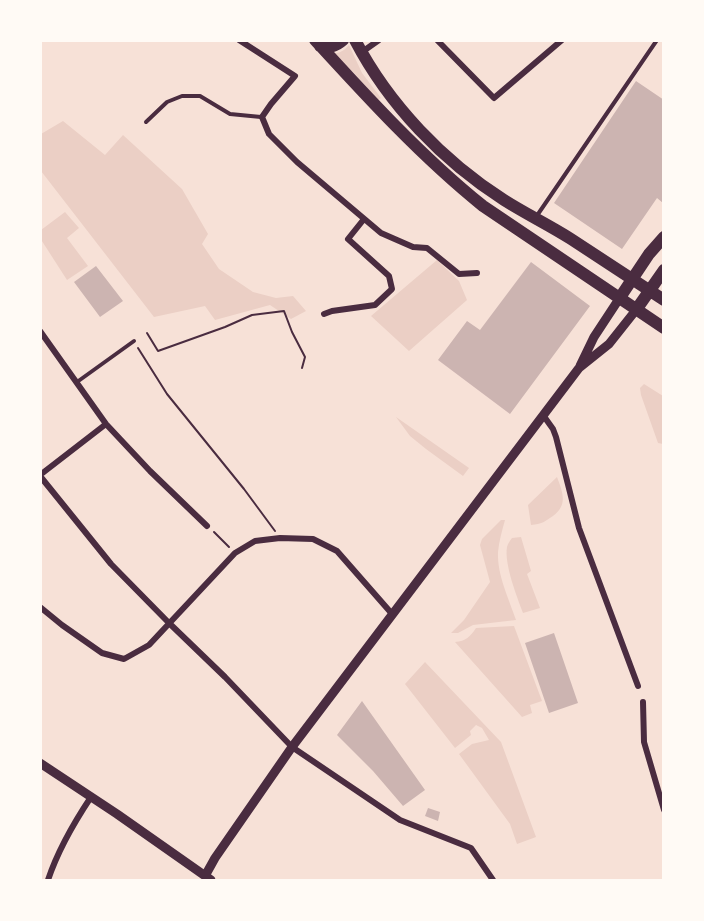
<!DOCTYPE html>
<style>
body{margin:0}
#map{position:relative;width:704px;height:921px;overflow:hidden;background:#f7e1d7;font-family:Jost,sans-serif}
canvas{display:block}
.frame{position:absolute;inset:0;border:42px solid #fffaf5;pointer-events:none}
</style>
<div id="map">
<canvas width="704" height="921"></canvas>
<div class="frame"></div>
</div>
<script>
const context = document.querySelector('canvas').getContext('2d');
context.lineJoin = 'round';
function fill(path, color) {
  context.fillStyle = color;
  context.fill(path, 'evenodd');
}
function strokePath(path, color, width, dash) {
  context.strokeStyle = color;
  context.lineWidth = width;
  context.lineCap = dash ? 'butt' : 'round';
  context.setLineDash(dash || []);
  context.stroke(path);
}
const green = new Path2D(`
 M349,45L362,73L381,98L378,100L354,73L331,53C339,54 344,51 349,45Z
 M63,121L105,155L123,135L182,189L208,234L202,244L219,269L253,292L276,298L293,296L306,311L291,319L270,305L215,320L205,306L154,317L41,171V134Z
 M65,212L79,228L67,238L88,266L67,280L40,238L41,230Z
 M437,260L459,281L467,300L409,351L371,316Z
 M644,384L663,396V444L658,443L641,395L640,388Z
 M396,417L469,468L463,476L426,449L410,436Z
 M557,477C563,493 568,505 553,516C544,522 542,524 531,525L528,505Z
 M501,520H505C502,531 499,541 498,552C497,575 509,599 516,620L473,625L458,633H451L464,620L490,582L480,545L482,539Z
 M521,537L531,571L527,574L540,608L523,613C517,597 504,564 507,547C508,543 510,541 512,538Z
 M514,626L542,701L530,705L532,713L522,717L455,642C466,641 470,637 476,628Z
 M425,662L501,742L536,837L517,844L510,824L459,754L472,744L489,740L482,728L476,725L470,731L471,735L455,748L405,684Z`);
const building = new Path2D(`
 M636,81L664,100V202L663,203L657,198L622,249L554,203Z
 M531,262L590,306L510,414L438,360L467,321L480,330Z
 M96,266L123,301L100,317L74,282Z
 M554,633L578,703L549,713L525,643Z
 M362,701L425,790L403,806L373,771L337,735Z
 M428,808L440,812L438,821L425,816Z`);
const path = new Path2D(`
 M147,333L158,351L225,327L252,315L284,311L292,332L305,357L302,368
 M138,348L167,394L244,489L275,531
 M214,532L229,547`);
const service = new Path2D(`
 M146,122L167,102L182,96H200L230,114L261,117
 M536,217L657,40
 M77,382L134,341`);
const minor = new Path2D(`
 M239,40L295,76L271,104L262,117L269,134L297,162L381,233L413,247L427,248L459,274L477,273
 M437,40L494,98L562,40
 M362,52L379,40
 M324,314L332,311L375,305L392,289L389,276L348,239L364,219
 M40,331L106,424L150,471L207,526
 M543,415L553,429L556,437L579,528L638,686
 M40,475L106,424
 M40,476L111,564L169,623L225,677L292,747L400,820L471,848L493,880
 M40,607L62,625L102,653L124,659L149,645L235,553L255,541L280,538L313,539L337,551L393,615
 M643,702L644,742L664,810
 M48,880C58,850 73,824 91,797`);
const tertiary = new Path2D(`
 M580,366L594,337L619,299
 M40,763L117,814L211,880
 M205,876L215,858L292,747L579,368L609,344L636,310`);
const primary = new Path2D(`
 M315,40C368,98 422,157 483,206L664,328
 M355,40C389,105 443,161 504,200C526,214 549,225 571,239C602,259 633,280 664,300
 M320,46C329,48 335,47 343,40
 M619,299L649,254L664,237
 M636,310L664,270`);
fill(green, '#ebcfc5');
fill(building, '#ccb4b1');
strokePath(path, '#4a2c40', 2);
strokePath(service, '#4a2c40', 4);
strokePath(minor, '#4a2c40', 6);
strokePath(tertiary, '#4a2c40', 9);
strokePath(primary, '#4a2c40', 12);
</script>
